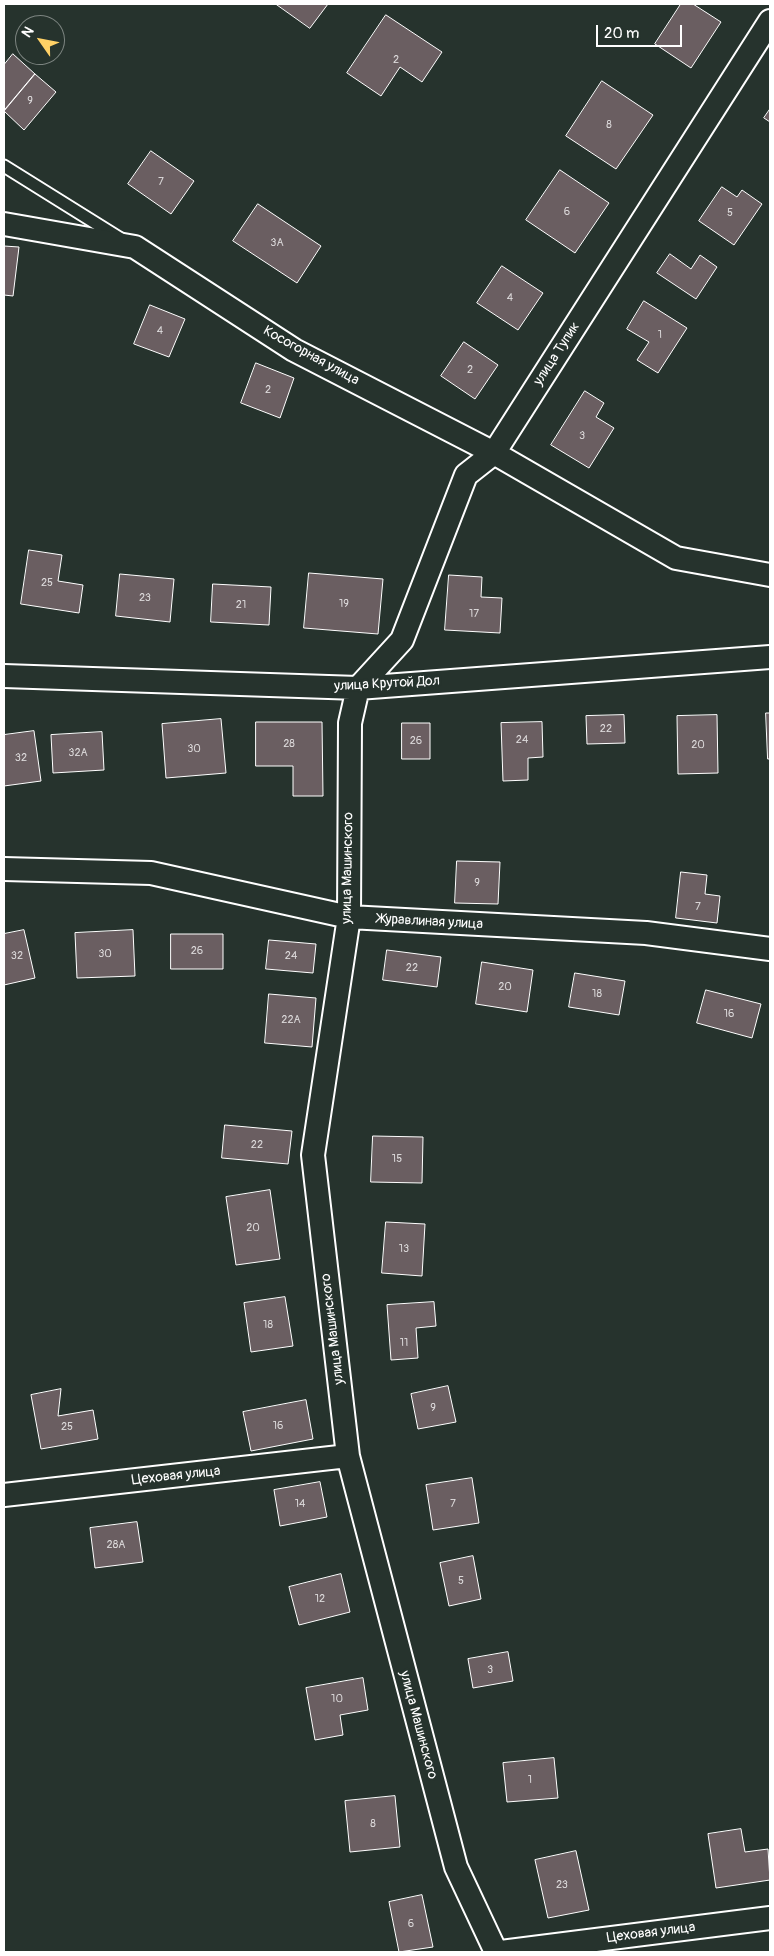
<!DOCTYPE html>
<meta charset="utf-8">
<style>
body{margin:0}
#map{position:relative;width:774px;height:1956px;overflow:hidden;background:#26332d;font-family:Pangolin,sans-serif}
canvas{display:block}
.frame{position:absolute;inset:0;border:5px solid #fff;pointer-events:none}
.north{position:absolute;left:15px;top:15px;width:50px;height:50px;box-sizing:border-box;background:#26332d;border:1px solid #7d8581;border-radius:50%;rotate:303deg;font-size:14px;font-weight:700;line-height:20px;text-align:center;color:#fff}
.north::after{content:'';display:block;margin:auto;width:18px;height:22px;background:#ffd166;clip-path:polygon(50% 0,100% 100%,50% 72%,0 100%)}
.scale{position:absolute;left:596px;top:25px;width:86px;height:22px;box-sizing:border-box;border:2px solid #fff;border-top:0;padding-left:6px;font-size:15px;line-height:18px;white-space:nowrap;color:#fff;-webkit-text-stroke:4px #26332d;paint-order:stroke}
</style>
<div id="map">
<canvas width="774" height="1956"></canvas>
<div class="frame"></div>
<div class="north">N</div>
<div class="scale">20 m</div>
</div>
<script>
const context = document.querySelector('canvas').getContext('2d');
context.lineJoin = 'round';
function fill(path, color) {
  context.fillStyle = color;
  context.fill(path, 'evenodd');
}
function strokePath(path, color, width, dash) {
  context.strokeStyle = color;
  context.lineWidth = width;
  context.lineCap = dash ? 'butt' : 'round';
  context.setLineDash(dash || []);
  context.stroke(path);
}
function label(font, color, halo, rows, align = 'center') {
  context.font = font + ' Pangolin,sans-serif';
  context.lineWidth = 5;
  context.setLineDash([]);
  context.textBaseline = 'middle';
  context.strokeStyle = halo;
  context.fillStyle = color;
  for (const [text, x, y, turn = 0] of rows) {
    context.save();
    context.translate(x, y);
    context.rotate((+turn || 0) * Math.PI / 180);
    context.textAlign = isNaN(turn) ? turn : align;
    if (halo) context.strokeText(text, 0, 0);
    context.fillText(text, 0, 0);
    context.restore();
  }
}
const building = new Path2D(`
 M276,4H328L310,28Z
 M681,4H693L721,22L691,68L655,44Z
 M386,15L442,52L422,82L400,67L381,96L347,73Z
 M13,54L35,74L4,111V65Z
 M35,74L56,92L24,130L4,111Z
 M602,81L653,115L616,169L566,136Z
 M770,109V122L764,118Z
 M151,151L194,181L171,214L128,184Z
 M560,170L609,203L575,253L526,220Z
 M722,187L737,197L742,190L762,204L734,245L699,221Z
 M258,204L321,246L297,283L233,241Z
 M4,246L19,247L13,296L4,295Z
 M670,254L691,269L700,255L717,267L696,299L657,273Z
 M502,266L543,293L518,330L477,303Z
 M644,301L687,328L658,373L637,360L649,342L627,329Z
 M150,305L185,319L169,357L134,344Z
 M464,342L498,365L475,399L441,376Z
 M256,363L294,378L280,418L241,403Z
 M585,391L604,403L596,417L614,428L589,468L551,445Z
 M29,550L62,555L58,581L83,585L79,613L21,604Z
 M309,573L383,579L378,634L304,628Z
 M120,574L174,579L170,622L116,616Z
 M449,575L482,577L481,597L502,598L500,633L445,630Z
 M213,584L271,587L269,625L211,622Z
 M766,713H770V759H768Z
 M624,715L625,743L587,744L586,716Z
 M717,715L718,773L678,774L677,716Z
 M221,719L226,773L166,778L162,724Z
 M256,722H322L323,796H293V766H256Z
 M542,722L543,757L528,758V780L503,781L501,723Z
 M402,723H430V759H402Z
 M34,731L41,781L4,786V735Z
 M102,732L104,770L53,773L51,735Z
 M457,861L500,862L498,904L455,903Z
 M681,872L707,875L705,894L720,896L717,923L676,918Z
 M24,930L35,978L4,985V934Z
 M133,930L135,976L77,978L75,933Z
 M171,934H223V969H171Z
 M269,940L316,944L313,973L266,969Z
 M387,950L441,957L437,987L383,980Z
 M482,962L533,970L527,1012L476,1004Z
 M575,973L625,981L619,1015L569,1007Z
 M706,990L761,1004L752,1038L697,1023Z
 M269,994L316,998L312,1047L265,1043Z
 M225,1125L292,1131L288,1164L222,1158Z
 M373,1136L423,1137L422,1183L371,1182Z
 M270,1190L280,1259L236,1265L226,1197Z
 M386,1222L425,1224L422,1276L382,1273Z
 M285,1297L293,1346L251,1352L244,1303Z
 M434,1302L436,1326L416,1328L418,1358L391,1360L387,1305Z
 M448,1386L456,1422L418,1429L411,1394Z
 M61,1389L58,1416L93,1410L98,1439L41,1449L31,1395Z
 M306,1400L313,1439L251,1451L243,1412Z
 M472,1478L479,1523L433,1530L426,1485Z
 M320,1482L327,1517L280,1526L274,1490Z
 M137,1522L143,1562L95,1568L90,1528Z
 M473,1556L481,1599L449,1606L440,1563Z
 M341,1574L350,1612L299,1625L289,1587Z
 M508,1652L513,1681L473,1688L468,1659Z
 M363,1678L368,1710L340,1715L343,1735L315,1740L306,1688Z
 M554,1758L558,1798L507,1802L503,1763Z
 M395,1796L400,1847L350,1852L345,1801Z
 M741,1829L745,1852L768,1849L770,1880L716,1888L708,1834Z
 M576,1851L589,1910L548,1918L535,1860Z
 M422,1895L433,1947L399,1952L389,1902Z`);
const service = new Path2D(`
 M4,166L121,239`);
const minor = new Path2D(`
 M4,224L135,247L294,350L494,453L676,558L770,575
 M4,676L358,688L770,657
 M4,869L151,873L349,917L646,933L770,949
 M4,1495L348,1456
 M496,1952L456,1867L348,1456L313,1155L349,917L350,723L358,688L402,640L466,475L494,453L770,21
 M501,1952L770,1918`);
const numberNames = [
 ["2",396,60],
 ["9",30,101],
 ["8",609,125],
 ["7",161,182],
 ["6",567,212],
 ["5",730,213],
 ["3А",277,243],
 ["4",510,298],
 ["4",160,331],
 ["1",660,335],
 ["2",470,370],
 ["2",268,390],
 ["3",582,436],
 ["25",47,583],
 ["23",145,598],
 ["19",344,604],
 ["21",241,605],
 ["17",474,614],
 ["22",606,729],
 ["24",522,740],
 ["26",416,741],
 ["28",289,744],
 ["20",698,745],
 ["30",194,749],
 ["32А",78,753],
 ["32",21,758],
 ["9",477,883],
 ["7",698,907],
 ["26",197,951],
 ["30",105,954],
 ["32",17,956],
 ["24",291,956],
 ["22",412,968],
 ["20",505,987],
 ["18",597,994],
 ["16",729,1014],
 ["22А",291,1020],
 ["22",257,1145],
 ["15",397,1159],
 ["20",253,1228],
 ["13",404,1249],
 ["18",268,1325],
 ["11",404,1343],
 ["9",433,1408],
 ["16",278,1426],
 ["25",67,1427],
 ["14",300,1504],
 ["7",453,1504],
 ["28А",116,1545],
 ["5",461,1581],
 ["12",320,1599],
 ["3",490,1670],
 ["10",337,1699],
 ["1",530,1780],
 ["8",373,1824],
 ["23",562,1885],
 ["6",411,1924]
];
const streetNames = [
 ["улица Тупик",557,354,-57],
 ["Косогорная улица",311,356,29],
 ["улица Крутой Дол",387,684,-3],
 ["улица Машинского",348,868,-89],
 ["Журавлиная улица",430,922,3],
 ["улица Машинского",333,1329,-97],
 ["Цеховая улица",176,1476,-6],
 ["улица Машинского",418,1725,75],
 ["Цеховая улица",651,1933,-7]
];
fill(building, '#6a5e61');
strokePath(building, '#fff', 1);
strokePath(service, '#fff', 15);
strokePath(minor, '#fff', 26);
strokePath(service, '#26332d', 11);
strokePath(minor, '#26332d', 22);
label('11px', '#dad7d8', null, numberNames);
label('14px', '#fff', '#26332d', streetNames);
</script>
